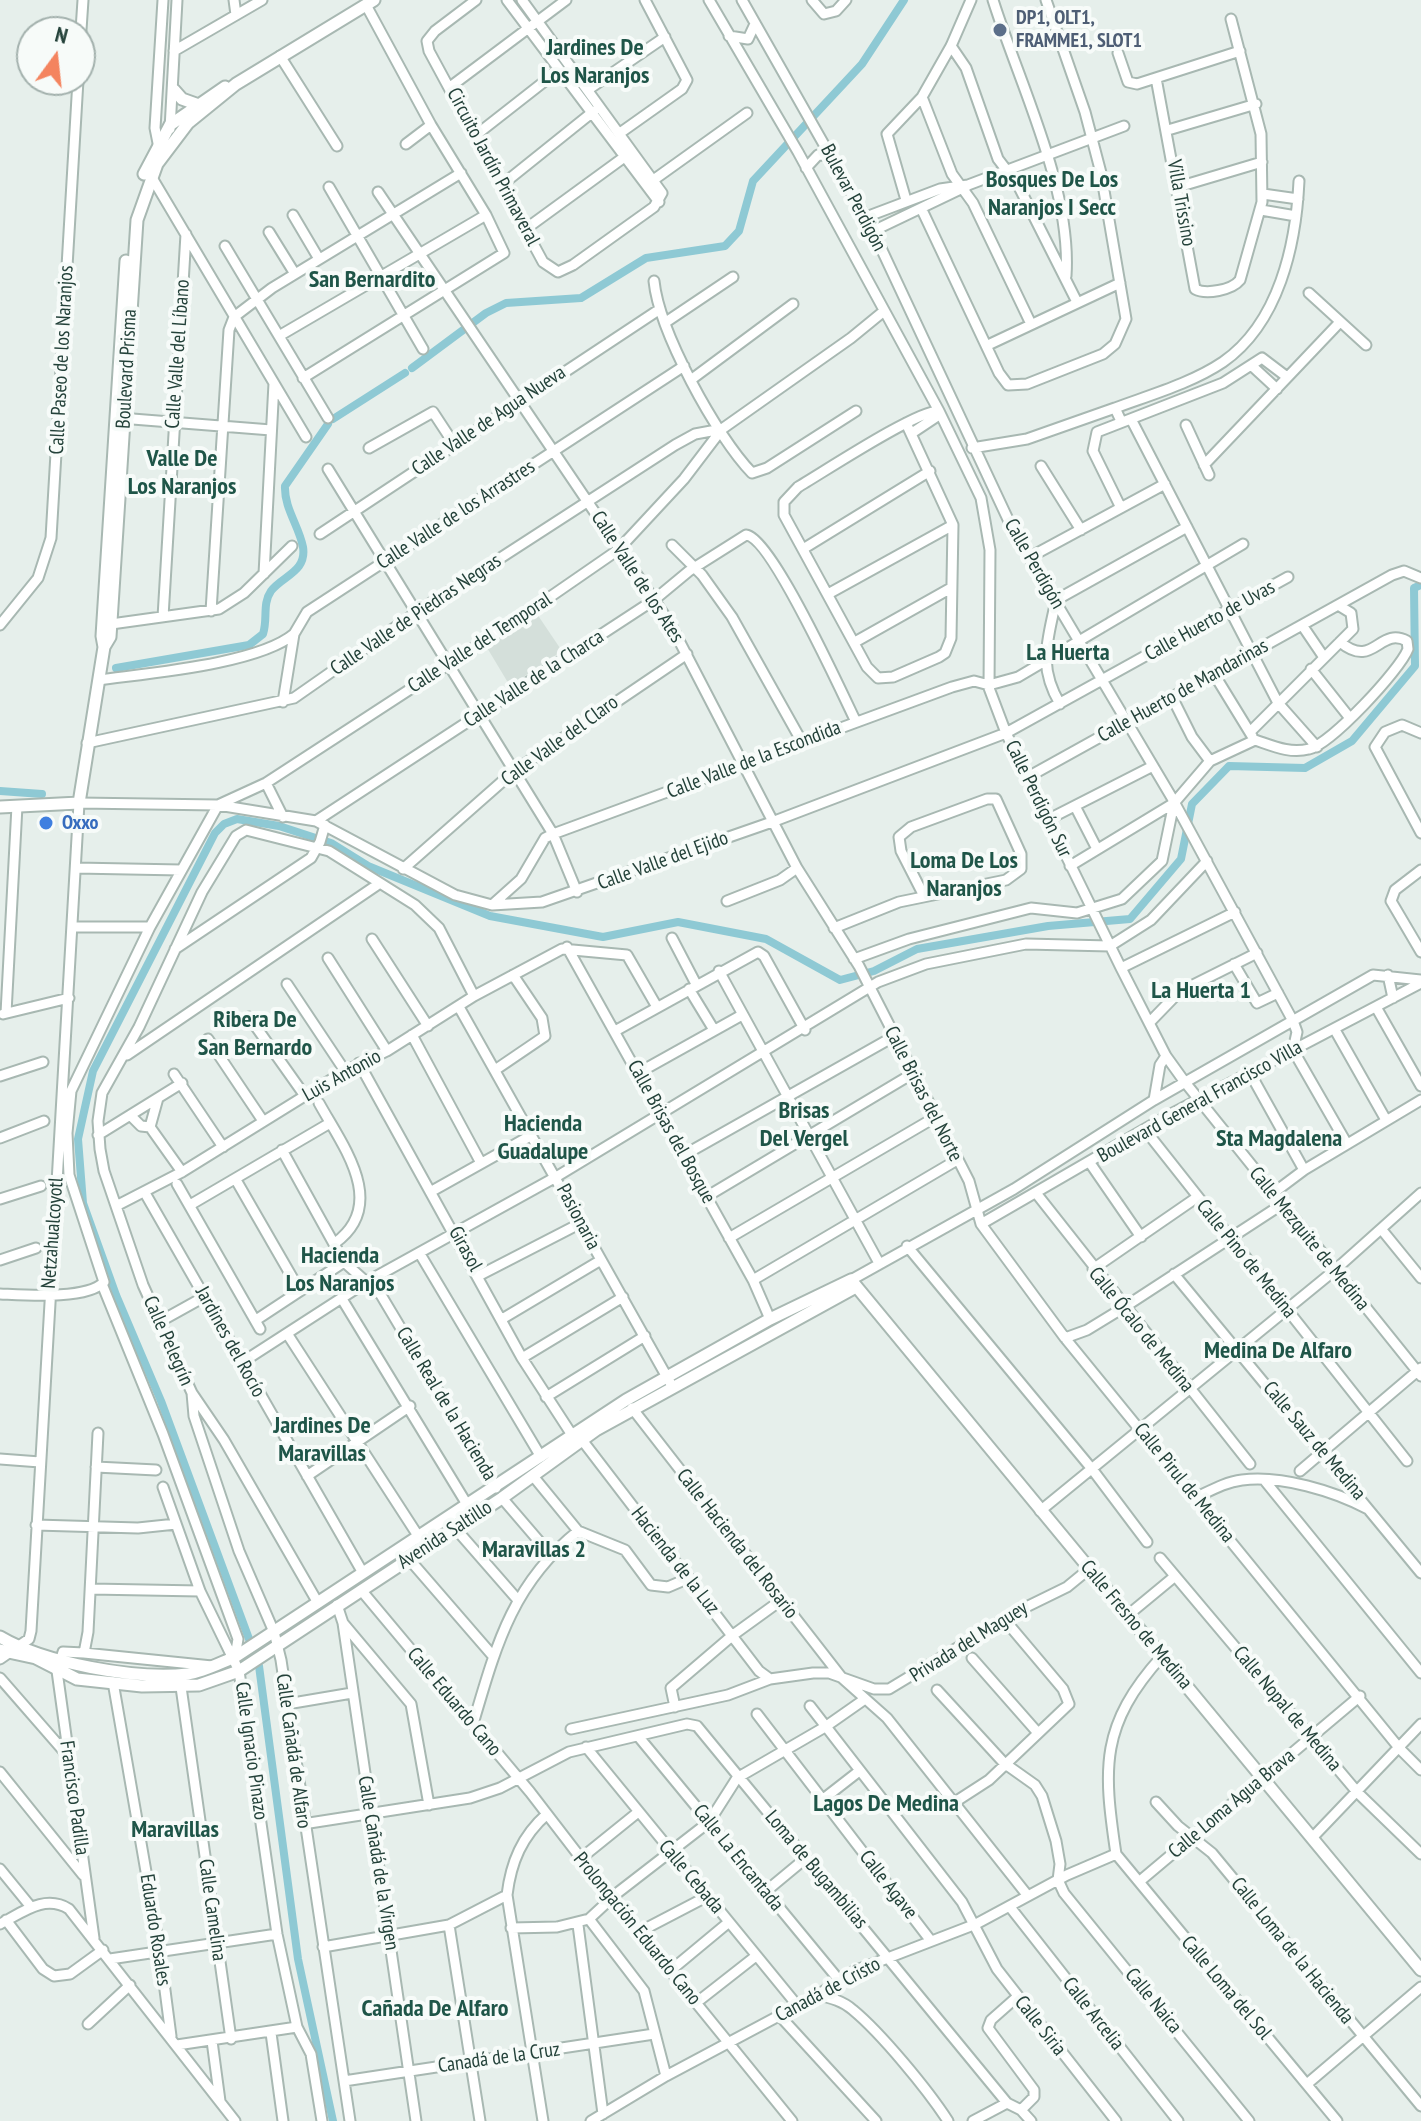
<!DOCTYPE html>
<meta charset="utf-8">
<style>
body{margin:0}
#map{position:relative;width:1421px;height:2121px;overflow:hidden;background:#e6efeb;font-family:"PT Sans Narrow",sans-serif}
canvas{display:block}
.north{position:absolute;left:16px;top:16px;width:80px;height:80px;box-sizing:border-box;background:#f7fbf9;border:2px solid #a3b1ad;border-radius:50%;rotate:15deg;font-size:22px;font-weight:700;line-height:32px;text-align:center;color:#24423a}
.north::after{content:'';display:block;margin:auto;width:28px;height:36px;background:#f4845f;clip-path:polygon(50% 0,100% 100%,50% 72%,0 100%)}
</style>
<div id="map">
<canvas width="1421" height="2121"></canvas>
<div class="north">N</div>
</div>
<script>
const context = document.querySelector('canvas').getContext('2d');
context.lineJoin = 'round';
function fill(path, color) {
  context.fillStyle = color;
  context.fill(path, 'evenodd');
}
function strokePath(path, color, width, dash) {
  context.strokeStyle = color;
  context.lineWidth = width;
  context.lineCap = dash ? 'butt' : 'round';
  context.setLineDash(dash || []);
  context.stroke(path);
}
function label(font, color, halo, rows, align = 'center') {
  context.font = font + ' "PT Sans Narrow",sans-serif';
  context.lineWidth = 8;
  context.setLineDash([]);
  context.textBaseline = 'middle';
  context.strokeStyle = halo;
  context.fillStyle = color;
  for (const [text, x, y, turn = 0] of rows) {
    context.save();
    context.translate(x, y);
    context.rotate((+turn || 0) * Math.PI / 180);
    context.textAlign = isNaN(turn) ? turn : align;
    if (halo) context.strokeText(text, 0, 0);
    context.fillText(text, 0, 0);
    context.restore();
  }
}
const built = new Path2D(`
 M535,611L562,651L510,686L486,646Z`);
const canal = new Path2D(`
 M412,368L486,313L506,303L581,298L646,258L725,246L739,231L753,181L862,64L904,0
 M333,419L405,373
 M116,668L249,645L263,634C268,619 262,604 271,591C282,576 307,572 303,547C299,526 284,508 285,486L328,424
 M0,791L42,794
 M333,2121L298,1959L259,1666L161,1401L116,1295L83,1203L78,1139L93,1071L215,833L224,824L237,819L279,826L331,843L368,866L490,916L603,937L678,922L766,939L840,980L874,971L917,949L1048,926L1130,919L1181,859L1192,804L1229,766L1305,768L1352,741L1415,666L1414,588L1421,585`);
const minor = new Path2D(`
 M234,0L236,15
 M476,0L435,31L427,41L429,51L543,262L558,272L573,265L654,207L662,193L522,0
 M507,0L659,202
 M709,0L798,152L939,411L981,498L990,550L989,688L1006,733L1121,968L1166,1056L1184,1081L1421,1376
 M742,0L873,231L1013,530L1172,798L1293,1021L1297,1032L1293,1050L1347,1144
 M812,0L824,14L836,11L846,0
 M993,0C1019,83 1072,188 1066,276
 M729,36L748,39L755,24
 M80,45L83,0
 M951,46L966,68L998,159L1018,185L1077,302
 M174,51L262,0
 M1118,53L1128,82L1137,84L1240,51
 M280,56L337,146
 M1156,78L1195,289C1206,295 1232,290 1240,280L1262,202L1261,134L1231,19
 M450,87L566,0
 M589,89L665,37
 M922,97L952,174L973,203L1031,324
 M170,129L177,0
 M1168,130L1256,104
 M620,133L682,89L687,80L645,0
 M476,135L559,70
 M406,144L431,125
 M159,148L155,128L163,0
 M806,168L818,155L832,156
 M151,176L306,437
 M652,181L747,113
 M503,184L594,111
 M329,187L423,349
 M1178,187L1262,162
 M378,192L671,625L797,868L859,966L969,1181L981,1224L1065,1338L1400,1749L1421,1770
 M1263,194L1298,199
 M906,200L887,134L922,97L951,46L971,0
 M922,210L999,373L1008,385L1027,384L1103,354L1115,344L1126,319L1101,173L1085,112L1046,0
 M1261,210L1296,216
 M293,215L319,259
 M866,217L940,189L968,185L1124,126
 M527,228L623,158
 M873,231L967,186
 M269,232L295,274
 M225,246L328,418
 M654,281C659,331 716,436 752,473L767,468L856,411
 M1309,293L1366,345
 M234,317L272,288L461,173
 M666,322L733,277
 M279,336L486,215
 M988,345L1120,283
 M1251,365L1277,389
 M303,378L504,253L486,215L431,125L366,5
 M692,379L793,304
 M1115,408C1150,395 1192,383 1223,362C1279,323 1296,245 1299,181
 M120,418L271,430
 M1131,419L1278,703L1317,747
 M906,423L953,525L951,638L945,653L939,657L893,677L878,678L867,667L784,515V502L798,487C822,473 919,409 939,411
 M1186,425L1209,475
 M912,433L936,417L939,411
 M369,448L433,412L454,444
 M972,448L1027,439L1115,408L1121,421
 M1204,465L1340,322
 M1041,466L1081,530
 M328,469L553,834L577,892
 M1121,508L1093,451L1097,432L1223,383L1262,358L1287,377
 M320,534L660,309
 M672,545L702,575L732,617L802,742
 M803,549L930,471
 M1030,557L1165,484
 M264,574L274,383
 M828,594L953,525
 M211,611L229,330L234,317
 M163,617L186,234
 M0,625L38,578L51,538L78,80
 M104,625L219,609L244,593L292,546
 M1302,625L1323,656
 M855,642L951,588
 M1311,669L1349,717
 M1214,674L1252,736
 M99,680C149,673 258,664 294,634
 M1172,697L1192,737L1210,761
 M283,702L294,634L307,612L684,366
 M1060,704C1037,665 1048,641 1056,600L1187,527
 M1250,732L1353,629L1351,613L1338,605
 M1421,733L1402,725L1385,732L1375,747L1421,833
 M87,743L294,698L417,612L675,445L695,434L722,429
 M1028,777L1392,575L1404,571L1421,578
 M266,783L283,817
 M218,805L266,783L521,617L618,550L684,479L722,429L851,338L884,311
 M1076,808L1097,849
 M1047,820L1153,766
 M316,821L654,600L689,571L746,535C771,537 842,693 856,722
 M1070,866L1174,803
 M76,868L181,870
 M403,869L513,772L687,654
 M1421,870L1395,890L1391,901L1421,952
 M727,901L780,880L797,868
 M492,905L521,879L545,838L553,834L952,687L974,681L989,685L1018,677L1243,544
 M73,927H150
 M834,928L899,902L1006,880L1021,869V854L996,799H987L911,827L899,837L901,851L924,896
 M672,938L696,984
 M372,939L428,1026
 M567,947L753,1280L770,1319
 M175,949L311,858L320,842L325,825
 M328,958L387,1051
 M854,959L909,939L1031,908L1077,913L1122,899L1162,861L1174,803L1210,761L1255,740C1273,746 1290,754 1309,749C1331,744 1400,670 1408,649L1407,641C1379,626 1374,670 1340,642
 M1234,964L1257,1003L1278,993
 M1121,968L1235,912
 M719,971L879,1263
 M1388,975L1393,998
 M287,984L345,1071
 M689,989L714,1030
 M459,1007L672,1386
 M1376,1007L1421,1086
 M6,1013L17,806
 M3,1014L69,998
 M249,1017L305,1096
 M1149,1023L1179,992L1257,953
 M1335,1030L1386,1120
 M615,1031L758,952L764,956L805,1030
 M412,1035L481,1163
 M208,1039L263,1121
 M127,1055L380,883
 M359,1063L522,1358L572,1435
 M495,1070L545,1036L542,1018L513,975
 M638,1073L742,1015
 M1250,1073L1304,1170
 M174,1074L223,1147
 M0,1076L43,1062
 M1154,1100L1373,975L1421,980
 M319,1103C342,1145 389,1204 335,1243
 M131,1116L141,1126L150,1127
 M150,1127L182,1172
 M150,1127L158,1098
 M1146,1131L1407,1461
 M98,1135L182,1083
 M0,1138L44,1121
 M282,1150L344,1262L381,1295L496,1488
 M684,1155L893,1037
 M1090,1163L1141,1237
 M236,1180L300,1291
 M177,1184L260,1329
 M432,1191L532,1135
 M145,1193L363,1573
 M1036,1193L1250,1464
 M1272,1194L1304,1170L1421,1100
 M706,1197L912,1074
 M0,1199L41,1186
 M118,1205L182,1172L345,1071L387,1051L474,996L562,949L627,955L657,1007
 M190,1205L330,1123
 M981,1224L1171,1114L1421,983
 M1382,1230L1421,1278
 M729,1238L934,1118
 M907,1246L1092,1469L1147,1542
 M420,1254L541,1457
 M0,1260L36,1248
 M1093,1269L1196,1198
 M1174,1274L1421,1573
 M480,1275L581,1223
 M753,1280L957,1160
 M851,1280L1014,1189L1154,1100L1160,1065L1166,1056
 M102,1284L163,1434L238,1639L235,1657
 M0,1294C24,1295 87,1300 104,1282L69,1175L67,1133L71,1091L150,927L218,805
 M342,1299L468,1506
 M502,1319L601,1260
 M256,1320L344,1262
 M159,1322L204,1297
 M288,1335L426,1548
 M1065,1338L1087,1330L1123,1308L1281,1205
 M522,1358L623,1297
 M241,1363L368,1281L556,1177L878,982L926,964L1026,944L1110,946L1151,920L1207,861
 M192,1393L194,1416L239,1551L274,1632L281,1660L350,2121
 M546,1397L645,1336
 M632,1408L842,1678L887,1718L1028,1896
 M582,1440L759,1671L770,1679
 M0,1459L40,1462
 M96,1467L156,1470
 M1300,1471L1421,1368
 M307,1476L410,1406
 M533,1476L578,1531L625,1550L651,1585L668,1587L689,1578
 M1265,1481L1421,1673
 M163,1487L200,1591L239,1671L277,1934L297,2027L311,2054L322,2121
 M502,1498L550,1554
 M1195,1498C1210,1491 1225,1482 1242,1480C1281,1475 1334,1491 1368,1509
 M1040,1511L1335,1270L1421,1193
 M36,1525L138,1528L176,1524
 M455,1528L517,1599
 M1160,1558L1358,1793L1421,1854
 M409,1559L493,1656
 M91,1589L200,1591
 M361,1590L530,1792L620,1909L792,2121
 M318,1603L224,1440L192,1393L143,1285L104,1171L100,1149L98,1121L102,1093L139,1027L202,892L236,836L246,830L329,851L415,905L439,928L474,996
 M337,1605L343,1623L416,2121
 M1128,1615L1174,1577
 M343,1623L411,1704L429,1805
 M84,1653L212,1666
 M972,1658L1038,1733
 M0,1659L29,1639L31,1631L79,803L218,805L316,821L455,895L492,905L542,902L772,822L1006,733L1288,577
 M0,1678L68,1756
 M113,1682L160,1952L171,2036
 M181,1687L231,2039
 M937,1690L1004,1763L1035,1785L1042,1796L1056,1841L1060,1864L1058,1880L1064,1893L1249,2121
 M287,1704L352,1693
 M810,1706L962,1902L997,1969L1116,2121
 M675,1707L671,1688L733,1635L780,1601
 M757,1714L931,1941
 M473,1724C496,1646 512,1584 578,1531
 M571,1729L728,1695L770,1679L813,1673H829L874,1689H889L1018,1611L1067,1587L1089,1569
 M638,1736L839,1980
 M586,1747L797,2005
 M0,1772L83,1875
 M822,1800L858,1772
 M955,1802L989,1780L1069,1704L1063,1689L1004,1619
 M1156,1802L1178,1826L1212,1853L1421,2106
 M303,1824L470,1798L500,1788L569,1752L687,1724L697,1726L1007,2103L1021,2110L1031,2121
 M1313,1837L1421,1724
 M1116,1854L1337,2121
 M1116,1854C1103,1767 1100,1725 1162,1656
 M580,1859L637,1813
 M0,1869L31,1907
 M1140,1881L1360,1696
 M765,1892L806,1858
 M1010,1907L1178,2121
 M589,1919L644,1991L666,2076
 M6,1920L43,1969L54,1976L70,1974L103,1950
 M0,1924C23,1912 45,1894 69,1909L235,2121
 M449,1925L480,2121
 M578,1925L603,2114
 M511,1928L557,1927L589,1919L616,1894L709,1822L737,1778L825,1727L865,1699
 M639,1932L708,1896
 M94,1938L57,1671L63,1652L84,1653L88,1632L98,1433
 M323,1947L449,1925L507,1895
 M110,1959L277,1934
 M670,1971L729,1922
 M818,1995C831,1998 843,2001 853,2010C881,2033 928,2090 948,2121
 M1017,1997L991,2020L988,2028L1034,2090V2097L1021,2110
 M696,2003L756,1956
 M779,2015L876,2121
 M88,2024L130,1985
 M271,2033L283,2121
 M212,2041L220,2101
 M177,2045L297,2027
 M344,2081L654,2034
 M1307,2084L1421,1987
 M543,2121L507,1895C511,1862 522,1836 547,1814
 M591,2121L666,2076L818,1995L854,1971L976,1924L1067,1875L1116,1854
 M973,2121L1007,2103`);
const tertiary = new Path2D(`
 M174,90L182,99L196,104
 M144,174L170,125L225,87
 M104,647L102,636L126,261
 M0,807L79,803L104,647L110,637L137,220L157,164L188,123L236,84L374,0
 M0,1637C44,1663 136,1680 188,1674C203,1672 220,1663 235,1657L626,1400L770,1319L851,1280L1421,1970
 M0,1650L36,1658L77,1679L142,1686L199,1685L239,1671L502,1498L596,1430L856,1287`);
const markers = [
 [1000,30,8,"#5c6f8a"],
 [46,823,8,"#3f7fe0"]
];
const serviceNames = [
 ["DP1, OLT1,",1016,18],
 ["FRAMME1, SLOT1",1016,41]
];
const streetNames = [
 ["Circuito Jardín Primaveral",493,167,62],
 ["Bulevar Perdigón",853,198,62],
 ["Villa Trissino",1181,203,80],
 ["Calle Valle del Líbano",178,354,-86],
 ["Calle Paseo de los Naranjos",62,360,-87],
 ["Boulevard Prisma",127,369,-87],
 ["Calle Valle de Agua Nueva",489,421,-34],
 ["Calle Valle de los Arrastres",456,515,-33],
 ["Calle Perdigón",1034,564,60],
 ["Calle Valle de los Ates",637,577,57],
 ["Calle Valle de Piedras Negras",416,615,-34],
 ["Calle Huerto de Uvas",1210,621,-29],
 ["Calle Valle del Temporal",480,643,-33],
 ["Calle Valle de la Charca",534,679,-33],
 ["Calle Huerto de Mandarinas",1183,691,-29],
 ["Calle Valle del Claro",560,741,-36],
 ["Calle Valle de la Escondida",754,760,-21],
 ["Calle Perdigón Sur",1038,799,64],
 ["Calle Valle del Ejido",663,861,-20],
 ["Luis Antonio",342,1076,-29],
 ["Calle Brisas del Norte",923,1094,63],
 ["Boulevard General Francisco Villa",1200,1102,-29],
 ["Calle Brisas del Bosque",671,1132,61],
 ["Pasionaria",578,1217,62],
 ["Netzahualcoyotl",53,1233,-86],
 ["Calle Mezquite de Medina",1309,1239,51],
 ["Girasol",465,1249,61],
 ["Calle Pino de Medina",1246,1259,51],
 ["Calle Ócalo de Medina",1141,1330,51],
 ["Calle Pelegrín",168,1341,66],
 ["Jardines del Rocío",230,1342,61],
 ["Calle Real de la Hacienda",446,1404,59],
 ["Calle Sauz de Medina",1314,1441,50],
 ["Calle Pirul de Medina",1184,1483,51],
 ["Avenida Saltillo",445,1535,-33],
 ["Calle Hacienda del Rosario",737,1544,52],
 ["Hacienda de la Luz",675,1561,52],
 ["Calle Fresno de Medina",1136,1625,50],
 ["Privada del Maguey",969,1642,-32],
 ["Calle Eduardo Cano",454,1702,50],
 ["Calle Nopal de Medina",1287,1709,50],
 ["Calle Ignacio Pinazo",251,1751,82],
 ["Calle Cañadá de Alfaro",293,1751,82],
 ["Francisco Padilla",74,1798,82],
 ["Calle Loma Agua Brava",1232,1804,-40],
 ["Calle La Encantada",738,1858,51],
 ["Calle Cañadá de la Virgen",378,1863,81],
 ["Loma de Bugambilias",816,1870,50],
 ["Calle Cebada",691,1877,50],
 ["Calle Agave",888,1885,52],
 ["Calle Camelina",212,1910,82],
 ["Prolongación Eduardo Cano",637,1929,51],
 ["Eduardo Rosales",155,1930,81],
 ["Calle Loma de la Hacienda",1292,1951,51],
 ["Calle Loma del Sol",1226,1988,50],
 ["Canadá de Cristo",828,1990,-28],
 ["Calle Naica",1153,2001,51],
 ["Calle Arcelia",1093,2014,52],
 ["Calle Siria",1040,2026,52],
 ["Canadá de la Cruz",499,2058,-8]
];
const shopNames = [
 ["Oxxo",62,823]
];
const quarterNames = [
 ["Jardines De",595,48],
 ["Los Naranjos",595,76],
 ["Bosques De Los",1052,180],
 ["Naranjos I Secc",1052,208],
 ["San Bernardito",372,280],
 ["Valle De",182,459],
 ["Los Naranjos",182,487],
 ["La Huerta",1068,653],
 ["Loma De Los",964,861],
 ["Naranjos",964,889],
 ["La Huerta 1",1201,991],
 ["Ribera De",255,1020],
 ["San Bernardo",255,1048],
 ["Brisas",804,1111],
 ["Del Vergel",804,1139],
 ["Hacienda",543,1124],
 ["Guadalupe",543,1152],
 ["Sta Magdalena",1279,1139],
 ["Hacienda",340,1256],
 ["Los Naranjos",340,1284],
 ["Medina De Alfaro",1278,1351],
 ["Jardines De",322,1426],
 ["Maravillas",322,1454],
 ["Maravillas 2",534,1550],
 ["Lagos De Medina",886,1804],
 ["Maravillas",175,1830],
 ["Cañada De Alfaro",435,2009]
];
fill(built, '#d4dfda');
strokePath(canal, '#8ec9d4', 8);
strokePath(minor, '#a8b8b2', 13);
strokePath(tertiary, '#a8b8b2', 15);
strokePath(minor, '#fff', 9);
strokePath(tertiary, '#fff', 11);
for (const [x, y, r, color] of markers) {
  const dot = new Path2D();
  dot.arc(x, y, r, 0, 2 * Math.PI);
  context.fillStyle = color;
  context.fill(dot);
  strokePath(dot, '#f7fbf9', 3);
}
label('bold 20px', '#4e5e75', '#f7fbf9', serviceNames, 'left');
label('20px', '#24423a', '#f7fbf9', streetNames);
label('bold 20px', '#366cbe', '#f7fbf9', shopNames, 'left');
label('bold 24px', '#1f5548', '#f7fbf9', quarterNames);
</script>
